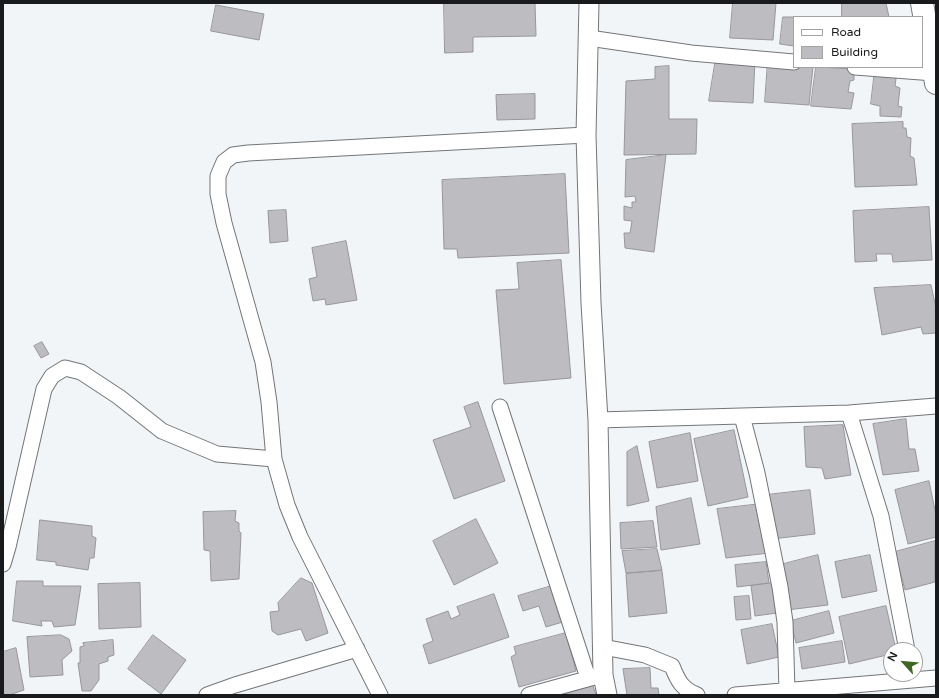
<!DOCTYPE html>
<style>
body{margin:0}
#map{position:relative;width:939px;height:698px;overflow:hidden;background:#f1f5f8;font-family:"Varela Round",sans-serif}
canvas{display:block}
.frame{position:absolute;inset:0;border:4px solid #191a1b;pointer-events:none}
.legend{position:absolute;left:793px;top:16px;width:130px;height:52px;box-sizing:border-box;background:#fff;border:1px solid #a3a3a4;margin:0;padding:5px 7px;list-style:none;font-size:12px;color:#191a1b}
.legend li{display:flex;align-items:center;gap:8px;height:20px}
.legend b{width:20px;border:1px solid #a3a3a4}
.north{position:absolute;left:883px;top:642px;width:40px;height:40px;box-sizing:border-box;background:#fff;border:1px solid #a3a3a4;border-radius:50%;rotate:297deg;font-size:11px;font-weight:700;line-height:16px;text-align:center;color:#191a1b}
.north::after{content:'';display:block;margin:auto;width:14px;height:18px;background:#3d6723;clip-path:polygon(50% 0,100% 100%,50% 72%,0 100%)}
</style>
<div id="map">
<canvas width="939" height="698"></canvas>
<div class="frame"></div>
<ul class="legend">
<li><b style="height:5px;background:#fff"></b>Road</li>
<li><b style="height:11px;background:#bdbdc1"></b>Building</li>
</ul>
<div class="north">N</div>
</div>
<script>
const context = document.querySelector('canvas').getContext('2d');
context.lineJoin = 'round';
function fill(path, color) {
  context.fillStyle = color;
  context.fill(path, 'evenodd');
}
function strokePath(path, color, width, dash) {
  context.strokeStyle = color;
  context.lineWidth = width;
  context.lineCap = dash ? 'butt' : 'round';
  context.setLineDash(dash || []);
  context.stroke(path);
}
const building = new Path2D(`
 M444,3H535L536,36L473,37V52L445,53Z
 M733,3H776L773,40L730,38Z
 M842,3H886L889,17H842Z
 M216,5L264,14L259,40L211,31Z
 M783,17H794V46L780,44Z
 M716,58L755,60L753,103L709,101Z
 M768,61L794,67H813L809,105L765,102Z
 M669,66V119H697L696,154L624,155L626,81L655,79V67Z
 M816,67L854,69V80L850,81L848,92L854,93L851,109L811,106Z
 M875,70L897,71L895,86L900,88L898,106L902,107L901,117L880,116V106L871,104Z
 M535,94V119L497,120L496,95Z
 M903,122V128H906L907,137L911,138L910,156L914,158L917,185L855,187L852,124Z
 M666,155L654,252L625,248L624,233H630L632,221L624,220V206L632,208V202H636L635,196L625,197L626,160Z
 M565,174L569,253L458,258L457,249H444L442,180Z
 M929,207L932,260L893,262L892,254H876L877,261L855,262L853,211Z
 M286,210L288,241L270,243L268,211Z
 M346,241L357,300L326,305L325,299L313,301L309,279L317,277L312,248Z
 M561,260L571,378L504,384L496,290L519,289L517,263Z
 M931,285L936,308V333L923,334L921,327L882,335L874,288Z
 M42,342L49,354L41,358L34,346Z
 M478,402L505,481L454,499L433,440L471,427L464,407Z
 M906,419L909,449H915L919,471L883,475L873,424Z
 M843,425L851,475L825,479L822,468L806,467L804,427Z
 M734,430L748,497L708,506L694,439Z
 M690,433L698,481L657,488L649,442Z
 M637,446L649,501L627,506V452Z
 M929,481L936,515V537L908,544L895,490Z
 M810,490L815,534L772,539L766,495Z
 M691,498L700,544L661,550L656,507Z
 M761,504L769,553L726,558L717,509Z
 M236,511L235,521L239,523V531L241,533L239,579L211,581L210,551L204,550L203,512Z
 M476,519L498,563L454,585L433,541Z
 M40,520L92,526V536L96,538L94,558H90L88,570L56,565V562L37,560Z
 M653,521L657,547L621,549L620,523Z
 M935,541V582L905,590L895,552Z
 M657,549L662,570L626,573L622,551Z
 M818,555L828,605L787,610L780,565Z
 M870,555L877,591L842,598L835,562Z
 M766,562L769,583L737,587L735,565Z
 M662,571L667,613L629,617L626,574Z
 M301,578L312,583L328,633L306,641L301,629L278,635L272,631L270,612L279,611L278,603Z
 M17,581H43V586H81L75,625L54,627L52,621H41L42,626L13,621Z
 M140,583L141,627L99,629L98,584Z
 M773,583L777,613L755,616L751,586Z
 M555,585L566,621L546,627L539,606L523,611L518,596Z
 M494,594L509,637L429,664L423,645L433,641L426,619L448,611L451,619L460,615L457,607Z
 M749,596L751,619L736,620L734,597Z
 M886,606L896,650H891V654L849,664L839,617Z
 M829,611L834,633L796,643L791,621Z
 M772,624L779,657L747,664L741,630Z
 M566,633L576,671L519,687L511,657L516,654L514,647Z
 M61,635L69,639L72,651L62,660L63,675L30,677L27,637Z
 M153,635L186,660L161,694L128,669Z
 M113,640L114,655L108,657V661L99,664V680L91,691H82L78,663H80V647L84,646L83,643Z
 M842,641L845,662L802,669L799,648Z
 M16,648L24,690L9,695H3V652Z
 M650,668L651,688H658L659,695H627L623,669Z
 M593,686L596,695H561Z`);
const minor = new Path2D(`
 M589,38L691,53L794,62
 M855,67L934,73
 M500,407L588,678
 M849,413L881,516L907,650
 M742,416L757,473L780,587L785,622L787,691
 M598,420L849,413L936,406
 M3,564L8,547L44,389L52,376L65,368L81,372L119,397L162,431L217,454L274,459
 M603,647L645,655L672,666C678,681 682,689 697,695
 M207,695L235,685L357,649
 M380,695L300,537L287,505L274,459L269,402L263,362L224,223L218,194V176L224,162L233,155L248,153L586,135
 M529,695L598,676
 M735,695L936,678`);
const tertiary = new Path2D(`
 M589,3L586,135L591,303L598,420L603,675L607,695`);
const secondary = new Path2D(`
 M922,3L936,83`);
fill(building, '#bdbdc1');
strokePath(building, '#97979b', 1);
strokePath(minor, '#737679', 17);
strokePath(tertiary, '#737679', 21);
strokePath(secondary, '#737679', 24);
strokePath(minor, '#fff', 15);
strokePath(tertiary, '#fff', 19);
strokePath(secondary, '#fff', 22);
</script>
